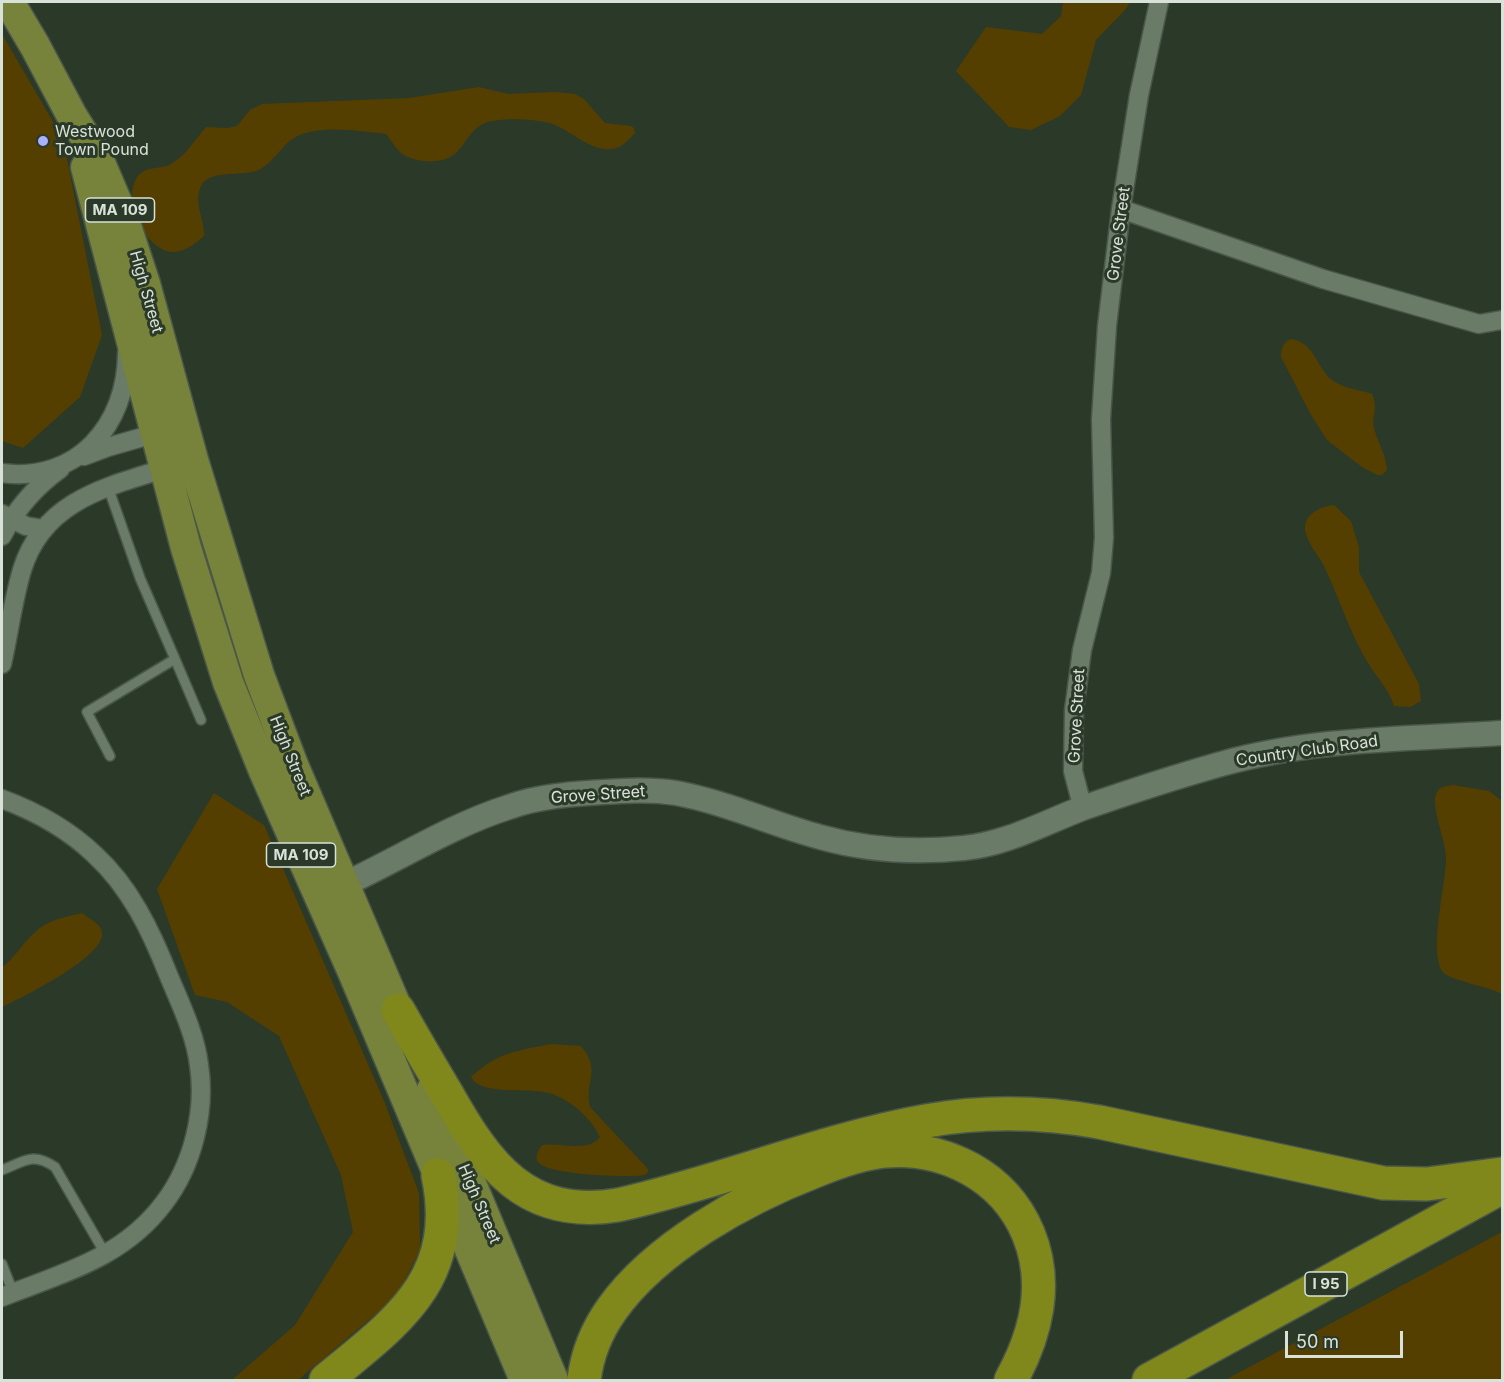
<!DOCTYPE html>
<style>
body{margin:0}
#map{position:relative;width:1504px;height:1382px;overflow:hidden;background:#2a3928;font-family:Inter,sans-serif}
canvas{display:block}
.frame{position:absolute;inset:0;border:3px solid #d9e2d8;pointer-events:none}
.scale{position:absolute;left:1285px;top:1331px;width:118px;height:27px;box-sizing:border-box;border:3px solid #d9e2d8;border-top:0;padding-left:8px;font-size:18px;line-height:21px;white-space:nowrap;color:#d9e2d8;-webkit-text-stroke:4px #2a3928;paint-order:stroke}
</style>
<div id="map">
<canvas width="1504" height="1382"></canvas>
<div class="frame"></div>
<div class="scale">50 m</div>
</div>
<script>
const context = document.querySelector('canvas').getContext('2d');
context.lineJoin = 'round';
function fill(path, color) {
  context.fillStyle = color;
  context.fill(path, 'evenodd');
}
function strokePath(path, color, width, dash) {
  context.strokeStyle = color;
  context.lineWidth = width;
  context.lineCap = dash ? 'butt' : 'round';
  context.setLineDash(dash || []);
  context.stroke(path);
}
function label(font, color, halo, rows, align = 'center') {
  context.font = font + ' Inter,sans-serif';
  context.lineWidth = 6;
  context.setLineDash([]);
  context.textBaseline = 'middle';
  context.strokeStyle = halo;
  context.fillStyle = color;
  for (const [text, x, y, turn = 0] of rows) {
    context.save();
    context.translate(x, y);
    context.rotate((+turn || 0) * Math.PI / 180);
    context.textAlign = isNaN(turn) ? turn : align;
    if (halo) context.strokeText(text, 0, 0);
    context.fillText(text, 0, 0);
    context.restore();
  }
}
const green = new Path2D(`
 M1063,2H1130L1125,10L1096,40L1081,95L1060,116L1031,130L1009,127L956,71L986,27L1042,34L1061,16Z
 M2,34L63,139L102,335L80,397L23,448L2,441Z
 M479,87L508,94L556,92L575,94L584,99L605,123L631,126L634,128L635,133C631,137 626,143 621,146C596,159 572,129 549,123C535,119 499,117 485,123C470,130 467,142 457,152C444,165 418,163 404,155C397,151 391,140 386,134C360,131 313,123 291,140C279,149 271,166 256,171C240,176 209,170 201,186C193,203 205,220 204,236C196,243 187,250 176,252C147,254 124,204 135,181C143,164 158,171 171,164C185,156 196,139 206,127L228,128L237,126L250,110L262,104L409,98Z
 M1290,339C1314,341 1316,367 1332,380C1342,388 1360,390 1372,394C1379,410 1371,414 1374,428C1378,443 1386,454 1387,470L1382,475H1377L1362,467L1327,440L1311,415L1281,357C1281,349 1283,343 1290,339Z
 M1334,505L1351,521L1359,547V572L1419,684L1421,701L1410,707L1394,706C1389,689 1377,678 1368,663C1350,634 1339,597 1324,566C1318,555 1306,541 1305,529C1304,513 1323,506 1334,505Z
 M1453,785L1489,791L1502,801V994C1488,986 1451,981 1443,972C1428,954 1446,883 1446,859C1447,843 1429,803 1437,792C1440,786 1448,786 1453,785Z
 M214,793L264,825L384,1101L419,1193L420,1250L397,1296L298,1380H232L295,1325L353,1232L341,1175L279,1036L227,1002L195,995L157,889Z
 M82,913C88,918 101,924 102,932C107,956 21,998 2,1007V967C15,958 22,944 34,933C47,920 65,917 82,913Z
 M551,1044L581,1046C602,1071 584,1081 590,1107L648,1169V1172L645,1175C628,1178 547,1175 538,1162C534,1157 539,1149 542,1145C559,1142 589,1153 600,1137C591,1118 572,1101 552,1094C531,1086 481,1097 471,1077C498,1052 516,1051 551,1044Z
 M1502,1232V1380H1225Z`);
const service = new Path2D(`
 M108,487L140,578L175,659L87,712L110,756
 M175,659L201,720
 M2,1170C25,1161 33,1152 55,1167L106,1255
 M2,1264L13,1292`);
const minor = new Path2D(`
 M1121,209L1323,279L1479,324L1502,320
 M84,456L108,447L164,431
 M2,473C77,483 127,425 127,353
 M2,514L26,526L43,529
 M2,536C16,509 35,487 60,469
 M2,664C9,633 13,600 22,570C44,498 111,486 173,466
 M2,799C37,812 68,829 95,855C130,887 151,931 168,974C180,1003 195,1033 199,1065C206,1111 193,1165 164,1203C123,1258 63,1273 2,1297
 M1083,809L1073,771L1074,710L1082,650L1101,573L1104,538L1101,419L1107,326L1121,209L1139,95L1159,2`);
const tertiary = new Path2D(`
 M345,884C399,859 452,825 509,807C539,796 572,794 604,792C628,790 652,789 676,793C725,802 772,824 820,837C866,850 916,853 964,848C1006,844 1044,823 1083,808C1129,792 1175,777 1221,764C1312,738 1409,739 1502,733`);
const primary = new Path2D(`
 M9,2L35,46L72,116L97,156L123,217L145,284L193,460L259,675L293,765L407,1032
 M86,167L186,548L228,682L264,771L353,972L525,1380
 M432,1090L553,1380`);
const motorway = new Path2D(`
 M398,1010C414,1038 430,1066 447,1094C487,1165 526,1220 618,1205C722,1182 821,1140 926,1121C982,1111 1042,1112 1099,1122L1383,1183L1427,1184L1502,1174
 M326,1380C396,1322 460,1280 438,1175
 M584,1380C587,1355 597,1330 612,1309C656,1247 745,1198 815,1171C837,1162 861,1153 885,1151C945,1146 1004,1176 1028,1233C1049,1283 1036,1335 1011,1380
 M1149,1380L1502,1187`);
const markers = [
 [43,141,6,"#a9b0fc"]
];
const shields = [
 [120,210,69],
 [301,855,69],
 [1326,1284,42]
];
const shieldNames = [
 ["MA 109",120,210],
 ["MA 109",301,855],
 ["I 95",1326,1284]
];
const poiNames = [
 ["Westwood",55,132],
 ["Town Pound",55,150]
];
const streetNames = [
 ["Grove Street",1119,234,-83],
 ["High Street",146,292,74],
 ["Grove Street",1077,716,-87],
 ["Country Club Road",1307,751,-8],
 ["High Street",290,756,68],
 ["Grove Street",598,795,-4],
 ["High Street",479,1204,67]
];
fill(green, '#553f00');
strokePath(service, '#4a5649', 12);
strokePath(minor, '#4a5649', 21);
strokePath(tertiary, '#4a5649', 27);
strokePath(primary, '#4a5649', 33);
strokePath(motorway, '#4a5649', 36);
strokePath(service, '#6a7b68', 9);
strokePath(minor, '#6a7b68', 18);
strokePath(tertiary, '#6a7b68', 24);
strokePath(primary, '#77833a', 30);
strokePath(motorway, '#80881b', 33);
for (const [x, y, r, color] of markers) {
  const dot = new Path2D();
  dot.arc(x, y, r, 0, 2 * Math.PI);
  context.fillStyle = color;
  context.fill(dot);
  strokePath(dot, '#2a3928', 2);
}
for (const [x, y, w] of shields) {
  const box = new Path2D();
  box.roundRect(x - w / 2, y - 12, w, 24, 4.5);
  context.fillStyle = '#2a3928';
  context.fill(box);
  strokePath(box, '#d9e2d8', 1.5);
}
label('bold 15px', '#d9e2d8', null, shieldNames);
label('16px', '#d9e2d8', '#2a3928', poiNames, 'left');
label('16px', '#d9e2d8', '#2a3928', streetNames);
</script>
